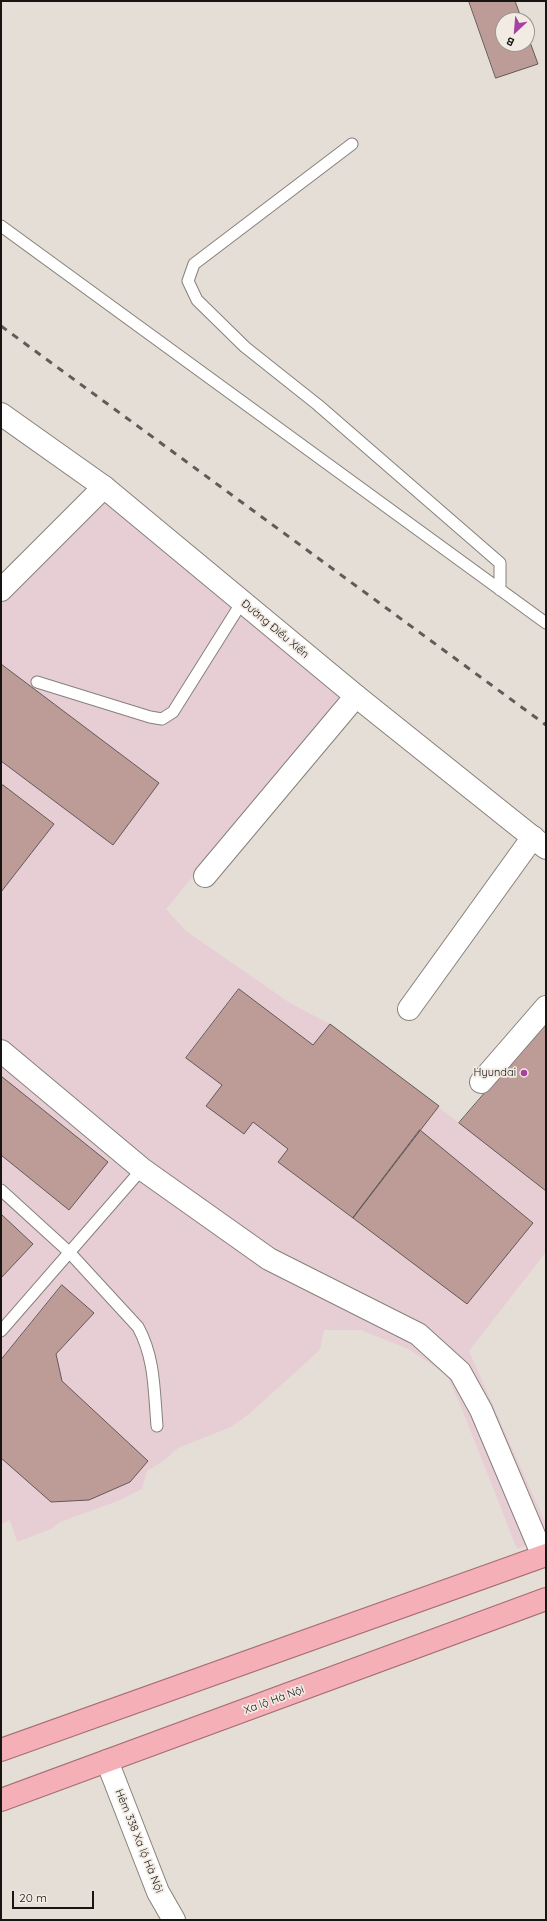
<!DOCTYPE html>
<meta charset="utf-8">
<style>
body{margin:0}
#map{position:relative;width:547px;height:1921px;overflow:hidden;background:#e5ded6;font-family:Quicksand,sans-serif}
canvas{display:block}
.frame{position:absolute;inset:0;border:2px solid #171412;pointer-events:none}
.north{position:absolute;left:495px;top:12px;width:40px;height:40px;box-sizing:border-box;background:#f2ebe4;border:1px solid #9a9590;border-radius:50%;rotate:206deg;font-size:11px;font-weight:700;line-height:16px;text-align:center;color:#171412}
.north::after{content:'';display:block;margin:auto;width:14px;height:18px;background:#a93fa0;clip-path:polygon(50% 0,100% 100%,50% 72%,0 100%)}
.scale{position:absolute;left:12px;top:1891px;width:82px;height:18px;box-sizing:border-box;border:2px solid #171412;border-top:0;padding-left:5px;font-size:12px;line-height:14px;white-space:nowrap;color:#171412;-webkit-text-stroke:3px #f2ebe4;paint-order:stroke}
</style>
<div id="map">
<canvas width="547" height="1921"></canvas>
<div class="frame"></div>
<div class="north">B</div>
<div class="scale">20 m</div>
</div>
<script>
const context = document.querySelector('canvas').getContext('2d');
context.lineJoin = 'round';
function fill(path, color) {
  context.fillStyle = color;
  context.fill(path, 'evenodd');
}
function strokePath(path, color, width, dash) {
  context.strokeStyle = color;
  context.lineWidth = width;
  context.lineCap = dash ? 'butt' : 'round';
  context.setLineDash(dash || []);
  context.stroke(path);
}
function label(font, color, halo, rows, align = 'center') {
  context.font = font + ' Quicksand,sans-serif';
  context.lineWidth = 3.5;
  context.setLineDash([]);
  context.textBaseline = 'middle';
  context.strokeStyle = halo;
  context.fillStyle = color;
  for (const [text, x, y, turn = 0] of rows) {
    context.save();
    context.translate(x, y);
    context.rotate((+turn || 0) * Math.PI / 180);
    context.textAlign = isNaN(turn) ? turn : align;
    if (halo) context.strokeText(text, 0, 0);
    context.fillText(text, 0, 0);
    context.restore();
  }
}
const commercial = new Path2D(`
 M104,500L343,698L166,909L186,931L290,1003L330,1024L459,1123L546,1022V1252L469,1351L546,1524V1539L517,1549L460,1404L446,1374L408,1349L361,1330H324L320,1350L249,1414L231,1427L178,1448L162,1462L147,1471L142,1489L118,1501L60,1522L51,1529L17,1542L10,1520L1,1524V604Z`);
const building = new Path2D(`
 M469,1H515L522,20H503V44H527V34L538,64L496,78Z
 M1,664L159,783L113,845L1,761Z
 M3,785L54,824L1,892V787Z
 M239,989L313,1045L330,1024L439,1106L353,1218L278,1162L288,1149L253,1122L244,1134L206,1106L222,1085L186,1058Z
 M546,1022V1191L459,1123Z
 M1,1076L108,1162L69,1210L1,1155Z
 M420,1130L533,1223L467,1304L353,1218Z
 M1,1214L33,1244L1,1278Z
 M62,1285L94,1313L56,1354L62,1381L148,1461L130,1482L89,1500L51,1502L1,1458V1360Z`);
const service = new Path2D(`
 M352,144L194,264L188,281L197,300L245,347L318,405L500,563V590
 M1,226L546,623
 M37,682L150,717L162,719L173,712L242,602
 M1,1190L69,1252L138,1327C155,1358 154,1391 157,1426
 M1,1331L142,1169`);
const minor = new Path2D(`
 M1,590L104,487
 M205,876L356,696
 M409,1009L533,837
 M1,1051L142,1169L269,1259L418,1334L460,1372L481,1410L543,1556
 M481,1082L546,1007
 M107,1761L158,1892L174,1920`);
const tertiary = new Path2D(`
 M1,414L104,487L356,696L546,848`);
const trunk = new Path2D(`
 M1,1750L546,1555
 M1,1800L546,1599`);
const rail = new Path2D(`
 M1,326L546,725`);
const markers = [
 [524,1073,4,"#a93fa0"]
];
const streetNames = [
 ["Đường Điểu Xiển",275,629,40],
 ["Xa lộ Hà Nội",274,1700,-20],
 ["Hẻm 338 Xa lộ Hà Nội",139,1841,68]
];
const poiNames = [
 ["Hyundai",516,1073]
];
fill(commercial, '#e7ced5');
fill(building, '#bd9c98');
strokePath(building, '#625958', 1);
strokePath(service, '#87807a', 13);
strokePath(minor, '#87807a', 24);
strokePath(tertiary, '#87807a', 24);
strokePath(trunk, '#a56c72', 24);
strokePath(service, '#fff', 11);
strokePath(minor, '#fff', 22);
strokePath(tertiary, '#fff', 22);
strokePath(trunk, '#f4afb7', 22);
strokePath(rail, '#605b57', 3, [7, 7]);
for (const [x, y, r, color] of markers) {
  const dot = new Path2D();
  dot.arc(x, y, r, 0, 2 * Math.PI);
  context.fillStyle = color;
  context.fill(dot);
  strokePath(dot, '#f2ebe4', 1.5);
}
label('11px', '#171412', '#f2ebe4', streetNames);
label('11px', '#171412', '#f2ebe4', poiNames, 'right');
</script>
